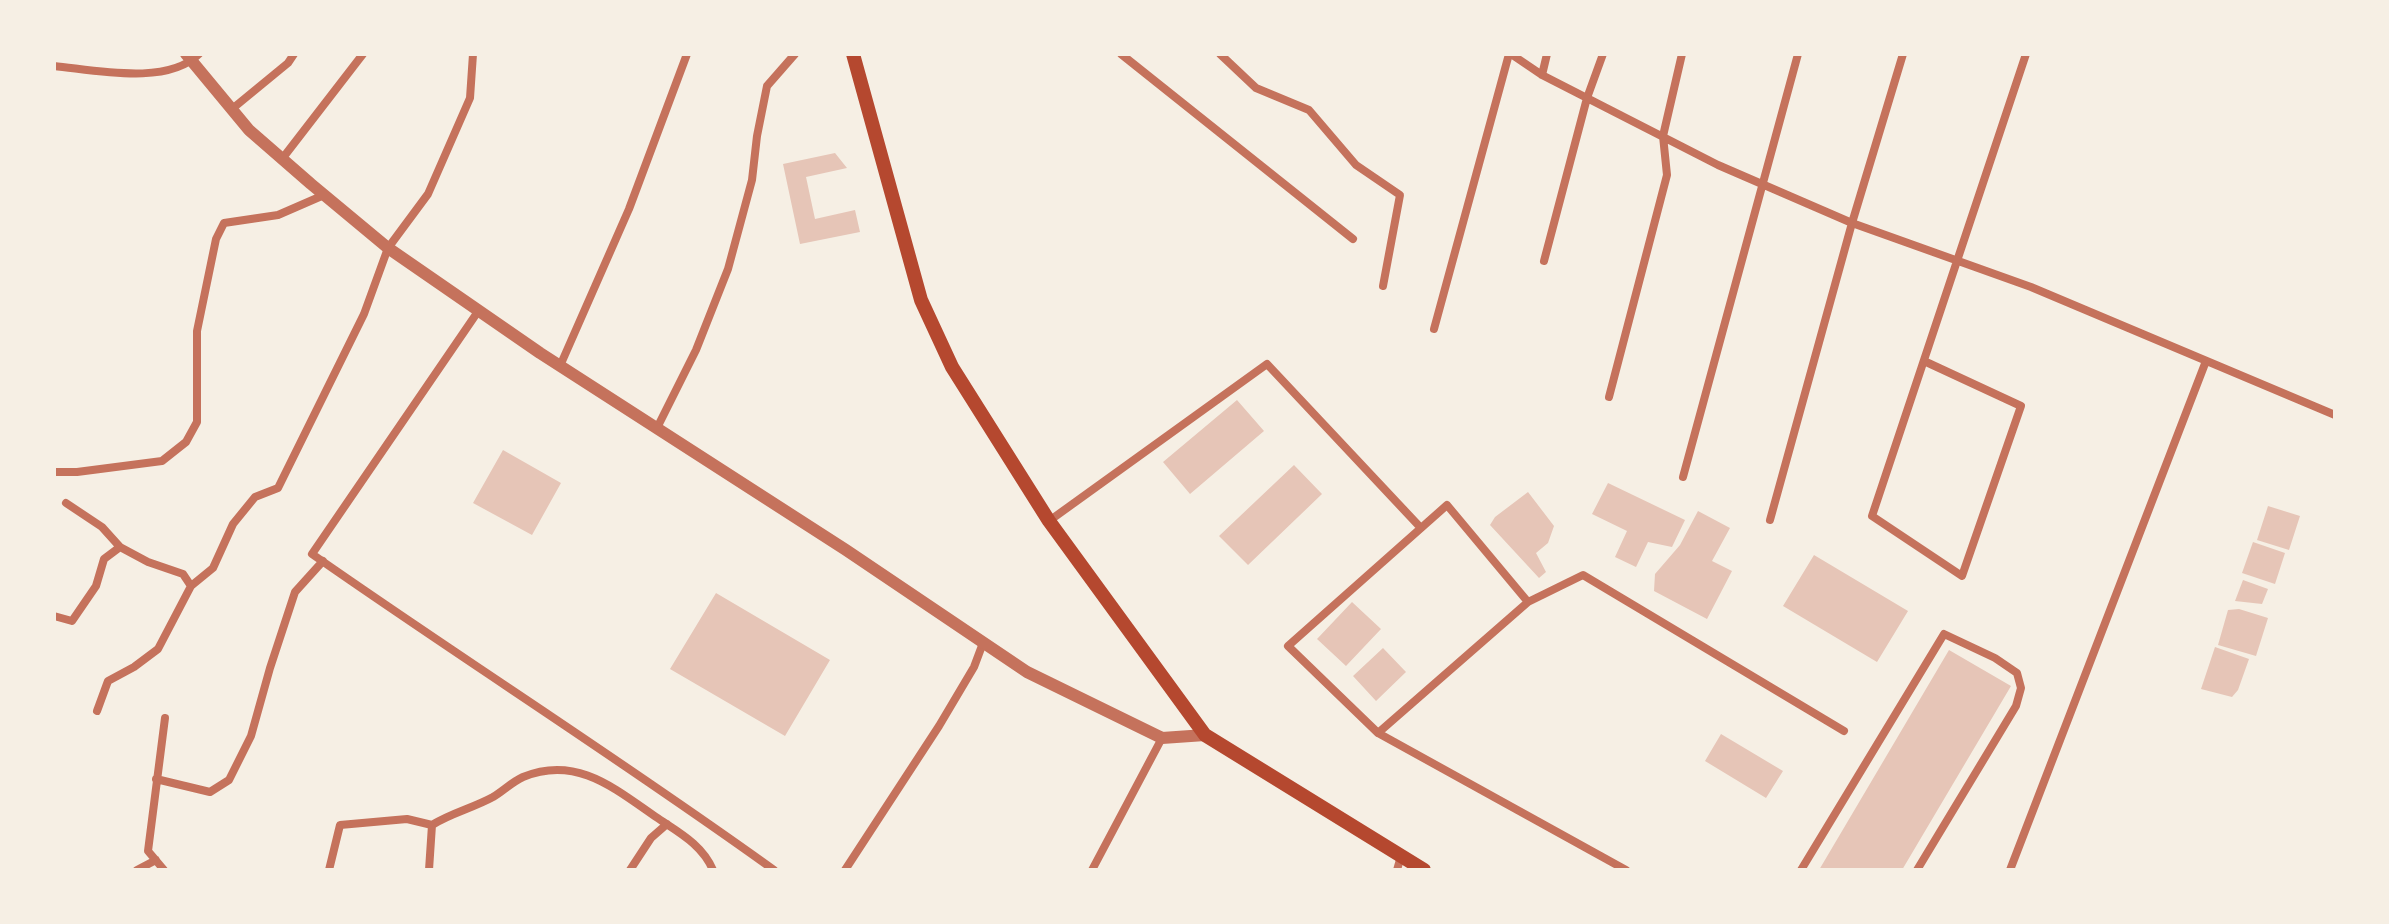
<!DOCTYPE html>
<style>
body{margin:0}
#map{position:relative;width:2389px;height:924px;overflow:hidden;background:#f6efe4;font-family:Inter,sans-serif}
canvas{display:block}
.frame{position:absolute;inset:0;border:56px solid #f6efe4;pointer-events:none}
</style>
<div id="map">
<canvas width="2389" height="924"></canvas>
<div class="frame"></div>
</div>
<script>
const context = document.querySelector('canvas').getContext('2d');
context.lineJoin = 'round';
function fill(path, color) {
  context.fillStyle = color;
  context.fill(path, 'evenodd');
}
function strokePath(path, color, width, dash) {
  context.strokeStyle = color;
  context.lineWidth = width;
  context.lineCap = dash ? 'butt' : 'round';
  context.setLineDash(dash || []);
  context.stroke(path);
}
const building = new Path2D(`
 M835,153L847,168L806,177L815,219L855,210L860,232L800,244L783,164Z
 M1237,400L1264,431L1190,494L1163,462Z
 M503,450L561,483L532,535L473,503Z
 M1294,465L1322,494L1248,565L1219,536Z
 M1608,483L1685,520L1672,547L1648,542L1636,567L1615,557L1627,531L1592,514Z
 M1528,492L1554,526L1548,543L1536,553L1546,572L1539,578L1490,525L1495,517Z
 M2268,506L2300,516L2289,550L2257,540Z
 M1698,511L1730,528L1712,561L1732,571L1707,619L1654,591L1655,574L1680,545Z
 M2253,542L2285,553L2275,584L2242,573Z
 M1814,555L1908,611L1877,662L1783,606Z
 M2243,580L2268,589L2262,604L2235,601Z
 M716,593L830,660L785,736L670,669Z
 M1352,602L1381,629L1346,666L1317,639Z
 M2239,609L2268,618L2256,656L2218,645L2228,610Z
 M2215,647L2249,659L2238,690L2232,697L2201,689Z
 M1383,648L1406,672L1376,701L1353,676Z
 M1949,650L2011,686L1902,870H1819Z
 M1721,734L1783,771L1766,798L1705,761Z`);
const minor = new Path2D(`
 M1121,54L1353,239
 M1220,54L1256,88L1309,110L1356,165L1400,195L1383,286
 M1511,54L1542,75L1718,165L1852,223L2031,287L2335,415
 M54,66C95,70 167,86 199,54
 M1542,75L1547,54
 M232,109L288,63L294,54
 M282,159L363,54
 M1544,261L1587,98L1603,54
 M479,310L312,554C465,661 623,761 774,870
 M1434,329L1509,54
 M1924,361L2021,406L1962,576L1872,516L2026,54
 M560,366L629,209L687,54
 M1609,397L1667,175L1663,136L1682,54
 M657,428L696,350L728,269L752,180L757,136L767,86L795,54
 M54,472H77L162,461L186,442L197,422V331L216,239L224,223L278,215L324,195
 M1683,477L1798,54
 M66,503L102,527L120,547L148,562L183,574L191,586
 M1447,505L1528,602L1378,733L1288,646Z
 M1770,520L1852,223L1903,54
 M1049,521L1267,364L1420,527
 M1528,602L1583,575L1844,731
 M54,616L72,621L96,586L104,559L120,547
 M97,711L108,681L134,667L158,649L191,586L213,568L233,524L255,497L278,488L364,314L388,248L428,194L470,98L473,54
 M1378,733L1626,870
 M156,779L210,792L229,780L251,736L270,668L295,592L323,561
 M137,870L156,860
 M164,870L148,851L165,718
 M329,870L340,825L407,819L432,825
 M429,870L432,825C451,813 473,808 493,797C503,791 512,782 523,777C576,755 614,788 656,817C678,832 702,844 713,870
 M630,870L651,838L667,824
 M845,870L939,726L974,667L983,643
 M1092,870L1162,738
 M1397,870L1401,856
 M1801,870L1944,634L1995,658L2017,673L2021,688L2016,706L1917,870
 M2010,870L2206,361`);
const tertiary = new Path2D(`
 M186,54L249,130L311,184L388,248L540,353L846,550L1027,672L1162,738L1205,735`);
const secondary = new Path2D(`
 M853,54L921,300L952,367L1049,521L1205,735L1424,870`);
fill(building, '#e6c5b7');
strokePath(minor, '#c5725c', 8);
strokePath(tertiary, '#c5725c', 12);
strokePath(secondary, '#b5482f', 14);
</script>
